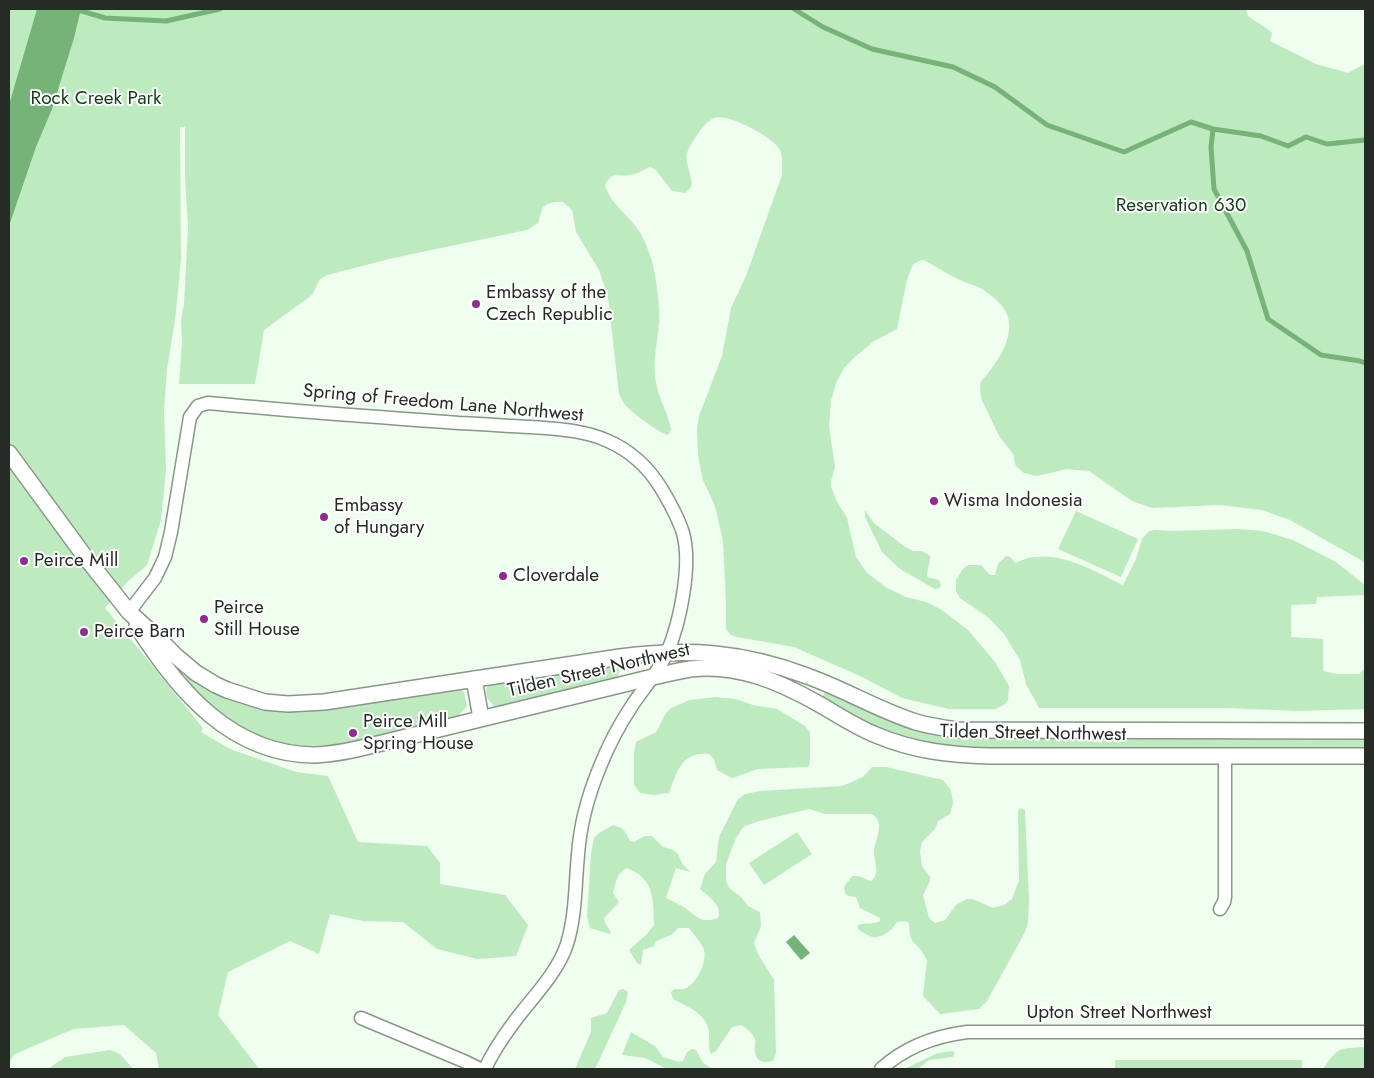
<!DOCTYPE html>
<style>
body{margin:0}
#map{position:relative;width:1374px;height:1078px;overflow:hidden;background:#effeef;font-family:Jost,sans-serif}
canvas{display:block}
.frame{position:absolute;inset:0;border:10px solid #252b25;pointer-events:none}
</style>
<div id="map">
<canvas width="1374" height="1078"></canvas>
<div class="frame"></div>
</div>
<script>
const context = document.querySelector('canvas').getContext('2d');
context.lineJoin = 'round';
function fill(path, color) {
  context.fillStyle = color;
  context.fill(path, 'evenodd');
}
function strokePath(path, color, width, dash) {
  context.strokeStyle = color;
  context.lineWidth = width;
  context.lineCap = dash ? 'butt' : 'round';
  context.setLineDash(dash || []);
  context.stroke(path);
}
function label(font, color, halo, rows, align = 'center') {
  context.font = font + ' Jost,sans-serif';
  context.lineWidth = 4;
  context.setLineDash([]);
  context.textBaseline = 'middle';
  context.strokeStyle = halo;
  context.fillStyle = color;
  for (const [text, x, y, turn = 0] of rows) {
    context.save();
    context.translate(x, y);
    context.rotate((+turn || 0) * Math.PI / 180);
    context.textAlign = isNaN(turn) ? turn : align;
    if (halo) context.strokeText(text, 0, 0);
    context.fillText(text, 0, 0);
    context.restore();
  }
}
const green = new Path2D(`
 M9,9H1246L1248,16L1270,31L1272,33L1270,41L1316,64L1348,73L1365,64V564L1361,560L1290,520L1262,510L1220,505L1152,508L1132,501L1089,471L1067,469L1037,476L1024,473L1016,466L1014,460V455L999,436L981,398L980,383C995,365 1016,339 1007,314C1003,304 991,295 982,289C976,285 968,284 960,280C949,275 938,268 926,261L922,260L913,264L907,279L897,329L874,341L856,356L844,368L836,383L831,401L829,427L835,467L831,481V486L836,500L847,518L856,557L867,573L887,588L906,597L926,602L942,610L968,630L995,662L1009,686L1008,700L1004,705L995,709H949L902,698L860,676L794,647L737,637L731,635L726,629V603L723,541L715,506L703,480L698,456L697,429L699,416L722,356L731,308L746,276L782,175C782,168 783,160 781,152C776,138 734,117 719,117C713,117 707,122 703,127C699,132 689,146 687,153C684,163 694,178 691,187C689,189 687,191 686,193L672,191L656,170L650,167C643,170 637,174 630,175C617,177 612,171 605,185C611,205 628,214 639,231C644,238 648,250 651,258C656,273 660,307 659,322C658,341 653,357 655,375C656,395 668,411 671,430L668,435C657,432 633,413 625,405C623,402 621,398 619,394L608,297L599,270L576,232L572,210L563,202H554L545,205L542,209L538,223L527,230L393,258L327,275L320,279L312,295L264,330L255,384H179L182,341L181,320L184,304L188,227L185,175V127H180L181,260L175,320L167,369L164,410L166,469L161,520L147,565L126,583L105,608L151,664L203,728L201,732L230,749L296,772L328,776L358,842L427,846L440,863V884L505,895L528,925L516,956L477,959L437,949L403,922L363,921L330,914L319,954L290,941L228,972L218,1015L259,1069H159L156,1053L124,1025L73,1029L13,1055L9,1064Z
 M865,510L874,523L904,546L913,551H922L930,556C930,564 927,569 927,577L939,580L941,586L939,588L935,589L900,569L882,552L865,517Z
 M1076,511L1138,539L1121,577L1058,549Z
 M1238,529L1263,531L1293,540L1336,562L1365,585V595L1317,597L1316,604L1291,605V637L1323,639V671L1337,674H1359L1365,668V709L1299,711L1225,708H1039L1026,684L1020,660L1004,634L989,618L960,598L956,591V580L963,569L968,565H981L990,575H995L998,564L1006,556L1010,557L1015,563C1021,561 1028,557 1034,557C1065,553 1096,572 1123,585L1136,559L1142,539L1149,531L1154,530L1172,531Z
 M614,663L619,666V670L618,676L614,679L500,706H494L487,698L486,689L492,681Z
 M187,673L249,702L452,685L464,692L467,706L457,717L409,728L367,739L333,745L302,746L268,741L237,727L210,708L185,681Z
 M827,689L903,722L1365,734V749H969L941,747L897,735L867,724L822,698Z
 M715,697L736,699L753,705L777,709L805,726L810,732V762L808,767L758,769L732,778L717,770L714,759L709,754C681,751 677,772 669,793L653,795L640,793L634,785V753L636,742L656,732L666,713L671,708L690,700Z
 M872,767H886L943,780L951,790L953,803L950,814L938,821L935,829L922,842L920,851L922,866L930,877V881L923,895L929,918L935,923L945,920L956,905L967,899H973L993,908L1004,905L1012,899L1019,880L1018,811L1020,808L1025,810L1029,901L1028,923L1025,932L987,1001L979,1009L940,1014L923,996L927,960L921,950L913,942L910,935L909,923L905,921L897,922C892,930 883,938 873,937C868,936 862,932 858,929V925C865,922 873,925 880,921V918L860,908L856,897L848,896L845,893L844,887L852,876H858L871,881C881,873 874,862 874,851C875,840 886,822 872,814H825L809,809L759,821L743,827L736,838L726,864V881L729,888L741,897L748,906L760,912L761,926L754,943L758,954L774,980L776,1053L773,1061C764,1063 757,1063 755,1052C754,1048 756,1043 755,1039C753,1033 746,1028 741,1025L732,1027L716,1051L711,1054C708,1048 709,1040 709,1034C709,1014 687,1007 673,999L671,992L674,989C677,989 683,990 686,988C697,984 709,959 703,947C700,941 693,934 689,928H678L671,935L656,941L654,946L643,950L641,965L637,963L629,950L646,935L654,925C653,899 655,879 627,868C616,874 616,881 613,893L619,902L604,918L605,923L611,932L610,934L590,928L587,917L591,854L594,838L599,833L613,825C624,828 625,831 630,841L634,842L645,836H652L663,847L673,850L678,854L683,865L691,872L676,868L666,898C672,901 679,904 685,908C697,917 701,924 718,918C723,906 708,896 700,889L705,874L716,862L719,837L738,799L745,794L760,791L842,786L863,777Z
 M797,832L812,854L764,885L749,863Z
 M623,989L628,992L626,1002L595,1069H575L591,1032V1018L607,1013L619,990Z
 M631,1032L655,1046L663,1057L679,1062L683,1061L687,1052L692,1049L696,1050L703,1063L713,1069H667L645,1058L622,1055Z
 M1365,1047V1069H1323C1339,1046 1338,1049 1365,1047Z
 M110,1050L120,1054L133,1069H48L65,1057Z
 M953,1051L955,1053L953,1057L929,1060L918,1069H904L938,1053Z
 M1115,1060H1302V1069H1115Z`);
const water = new Path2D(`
 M37,9H81L74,38L52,109L36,147L9,226V105Z
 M794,935L810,953L801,960L786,942Z`);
const stream = new Path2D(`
 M75,9L105,18L166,21L220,9
 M794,9L823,27L872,49L953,67L995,87L1047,125L1124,152L1191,122L1213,129L1261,136L1288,146L1306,137L1327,144L1365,140
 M1213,129L1211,147L1214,189L1247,251L1268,319L1321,355L1360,361L1365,363`);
const minor = new Path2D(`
 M129,612L155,578L165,557L171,532L190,417L198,406L208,403C292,411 375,417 459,423C483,424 507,426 531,427C557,429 584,430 608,441C631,451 648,467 661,488C670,503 678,517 683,533C692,565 680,623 667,653C658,672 644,688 633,704C619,725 608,746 599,769C588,796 580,825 578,855C575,885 576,915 567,944C559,969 538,992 521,1013C507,1031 494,1049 485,1069
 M1220,909L1224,902L1225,897V756
 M361,1018L466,1062L480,1069
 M881,1069C905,1047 936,1036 967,1032H1365`);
const tertiary = new Path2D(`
 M9,453L83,554L129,612L162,642L177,657L196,673L216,685L227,690L265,702L288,704L324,702L620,657C651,653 684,651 715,654C746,657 778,665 807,676C844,689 878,710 916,722C929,726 943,728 957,730L1365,731
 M137,626C178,691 232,755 315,755C330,754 344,752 357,749L653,677C665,674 678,671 690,669C737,663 780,682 819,704C838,715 856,727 876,735C914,751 950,755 990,756H1365
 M474,679L481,718`);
const markers = [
 [476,304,5,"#8e2c94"],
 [934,501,5,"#8e2c94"],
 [324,517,5,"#8e2c94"],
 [24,561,5,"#8e2c94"],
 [503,576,5,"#8e2c94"],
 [204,619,5,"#8e2c94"],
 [84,632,5,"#8e2c94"],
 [353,733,5,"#8e2c94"]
];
const parkNames = [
 ["Rock Creek Park",96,99],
 ["Reservation 630",1181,206]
];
const poiNames = [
 ["Embassy of the",486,293],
 ["Czech Republic",486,315],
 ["Wisma Indonesia",944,501],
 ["Embassy",334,506],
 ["of Hungary",334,528],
 ["Peirce Mill",34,561],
 ["Cloverdale",513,576],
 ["Peirce",214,608],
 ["Still House",214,630],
 ["Peirce Barn",94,632],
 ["Peirce Mill",363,722],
 ["Spring House",363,744]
];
const streetNames = [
 ["Spring of Freedom Lane Northwest",443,404,5],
 ["Tilden Street Northwest",599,671,-13],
 ["Tilden Street Northwest",1033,734,1],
 ["Upton Street Northwest",1119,1013]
];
fill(green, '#beeabf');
fill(water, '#75b378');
strokePath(stream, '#75b378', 5);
strokePath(minor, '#899689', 15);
strokePath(tertiary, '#899689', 18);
strokePath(minor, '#fff', 12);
strokePath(tertiary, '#fff', 15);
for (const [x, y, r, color] of markers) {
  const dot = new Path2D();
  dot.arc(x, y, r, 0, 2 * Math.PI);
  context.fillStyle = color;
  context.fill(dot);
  strokePath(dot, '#fff', 2);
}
label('19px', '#113f17', '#fff', parkNames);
label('19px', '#252b25', '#fff', poiNames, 'left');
label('19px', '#252b25', '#fff', streetNames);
</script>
